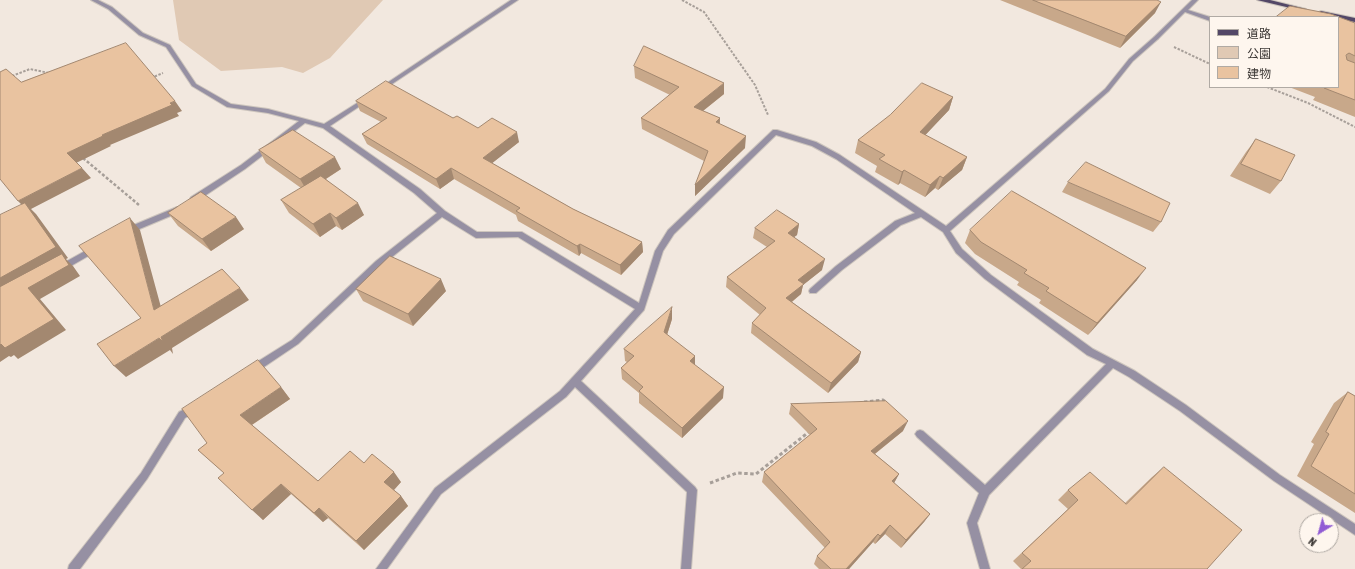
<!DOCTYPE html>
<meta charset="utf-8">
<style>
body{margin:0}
#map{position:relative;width:1355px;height:569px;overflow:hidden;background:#f2e8df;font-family:"Asap Condensed","Noto Sans JP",sans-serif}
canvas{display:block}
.legend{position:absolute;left:1209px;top:16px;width:130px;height:72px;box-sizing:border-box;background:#fef6ee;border:1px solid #b0aaa4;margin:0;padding:5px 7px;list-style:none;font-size:12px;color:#3b3734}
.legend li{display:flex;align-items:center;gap:8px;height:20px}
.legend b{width:20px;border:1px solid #b0aaa4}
.north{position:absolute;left:1299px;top:513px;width:40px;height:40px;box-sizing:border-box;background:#fef6ee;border:1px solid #b0aaa4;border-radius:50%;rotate:217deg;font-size:11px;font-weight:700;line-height:16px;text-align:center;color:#3b3734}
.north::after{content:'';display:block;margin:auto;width:14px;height:18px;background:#915cd4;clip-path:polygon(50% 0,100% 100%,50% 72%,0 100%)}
</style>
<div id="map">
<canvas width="1355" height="569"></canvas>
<ul class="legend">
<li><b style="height:5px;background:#534767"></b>道路</li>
<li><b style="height:11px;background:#e0c9b4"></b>公園</li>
<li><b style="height:11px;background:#e9c3a0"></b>建物</li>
</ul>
<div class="north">N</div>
</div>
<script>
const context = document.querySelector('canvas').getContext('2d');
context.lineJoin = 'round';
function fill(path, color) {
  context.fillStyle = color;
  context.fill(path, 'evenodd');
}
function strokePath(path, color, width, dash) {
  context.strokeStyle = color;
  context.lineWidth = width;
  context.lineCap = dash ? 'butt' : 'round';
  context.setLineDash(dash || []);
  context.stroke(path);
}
const green = new Path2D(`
 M173,0H383L330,58L303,73L282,67L221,71L179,40Z`);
const pathFar2 = new Path2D(`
 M682,0L704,12L755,85L768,115
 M1174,47L1210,64
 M12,76L30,69L49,73
 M151,78L163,73
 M1267,87L1308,103L1355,127`);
const pathFar1 = new Path2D(`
 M83,158L139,205`);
const path = new Path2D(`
 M864,402L883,400L887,403
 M710,483L737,473L756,474L810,431`);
const service = new Path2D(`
 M91,0H98L112,7L143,33L170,45L196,84L231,104L268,109L324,124L365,98H369V100L330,126L420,189L445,211L477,232H522L639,303L655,251L668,230L773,130H777L816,142L840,155L946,226L1105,89L1129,59L1154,37H1158V39L1133,61L1109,91L950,231L962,249L991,275L1093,349L1135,371L1186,405L1280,475L1355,524V535L1274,481L1180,411L1129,377L1113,368L989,495L977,523L990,569H980L967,523L979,493L917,437L915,434L917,431L920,430L923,431L985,485L1106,364L1087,355L985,279L956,253L943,232L921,217L901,225L842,270L816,293H810L809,291L810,289L836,266L895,221L915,213L836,159L812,146L776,135L674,234L663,251L644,310L581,381L695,487L697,490L691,569H681L687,492L575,387L566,397L441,494L387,569H376L435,488L560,391L635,309L518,237L476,238L442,217L382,265L298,344L255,373L252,374L249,373L248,370L249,367L292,340L376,261L437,213L414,193L323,128L305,123L245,169L197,201H191L190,199L191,197L241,165L299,121L268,113L227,107L192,86L166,47L139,35L108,9Z
 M511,0H518L383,90H379L378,89Z
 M177,207L180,208L181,210L180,212L130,233L127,234L123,231L124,229Z
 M94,246L97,247L98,249L97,251L64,270H58L57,268L58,266Z
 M194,404L197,405L199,408L197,411L185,418L147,479L80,569H68L69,565L141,473L179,412Z`);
const minor = new Path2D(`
 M1192,0H1198L1188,10L1210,17V21L1185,12L1158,39H1154V37Z`);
const primary = new Path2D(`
 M1257,0H1270L1306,9L1303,11Z
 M1321,11L1355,18V22L1338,19V17L1319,14V12Z`);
const wall = new Path2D(`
 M1000,0H1157L1155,13L1120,48Z
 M1355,23V117L1313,100L1315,97L1289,87H1338Z
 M634,66L724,94L703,111L720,118V124L745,148L695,196L704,161L642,129L641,118L670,95L635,78Z
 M953,97L949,110L925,135L967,157L962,170L938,190L935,188L925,197L900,183L898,185L875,172L877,166L855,153L858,140Z
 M356,101L453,118L478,128L519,142L492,163L573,209L642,242L643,252L621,275L581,253L579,256L518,221L516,215L454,179L440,189L367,144L362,134L381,122L360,111Z
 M1256,139L1281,181L1270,194L1230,176L1246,152Z
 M259,150L341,169L326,179L364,215L342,230L336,226L320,237L289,213L281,200L301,188L266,163Z
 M1068,182L1161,222L1153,232L1062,192Z
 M168,213L244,229L211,251L178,226Z
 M799,224L797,235L794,237L822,270L803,285L801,294L792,302L861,352L858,362L828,393L751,333L752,323L760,315L726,287L727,277L767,247L753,238L755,228Z
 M970,230L1137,280L1088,335L1039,303L1041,300L1017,285L1019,282L975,254L965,243Z
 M356,289L446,291L413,326L363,301Z
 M672,319L667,335L695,365L723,398L682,438L639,403V393L622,379L621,368L627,362L625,361L624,349Z
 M281,387L290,399L252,425L318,481L364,463L401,482L394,490L401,496L408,506L364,550L328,518L323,522L291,494L263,520L224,473L198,450Z
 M1348,392L1355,396V513L1297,476L1314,444L1311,442L1334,403Z
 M791,404L903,431L875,454L899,474L894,483L930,514L924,522L901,548L885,534L875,544L873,542L849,569H819L814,564L817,556L825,548L762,482L764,472L810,435L789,414Z
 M1164,467L1207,569H1021L1013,561L1068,509L1058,500L1068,490L1125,503L1152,477Z`);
const shadedWall = new Path2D(`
 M1161,2L1155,13L1120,48L1126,36Z
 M724,83V94L694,118V107Z
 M953,97L949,110L916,145L920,132Z
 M175,101L182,111L177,113L179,116L110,145L111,146L76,163L67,153L102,135Z
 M720,118L719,130L716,122Z
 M517,132L519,142L486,168L483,158Z
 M746,136L745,148L695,196V185Z
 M335,157L341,169L307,191L300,179Z
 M967,157L962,170L938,190L943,178Z
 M82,168L91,178L31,209L36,214L68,258L66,259L73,266L80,276L40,299L66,330L18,359L14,355L11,357L9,356L0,362V278L28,211L18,201Z
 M451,168L454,179L440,189L436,179Z
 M904,170L900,183L898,185L902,172Z
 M940,176L935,188L925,197L930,185Z
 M358,203L364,215L342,230L336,218Z
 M330,213L336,226L320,237L313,224Z
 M236,217L244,229L211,251L202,239Z
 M130,218L140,230L165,322L154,310Z
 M799,224L797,235L786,243L788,233Z
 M642,242L643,252L621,275L620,265Z
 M580,244L581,253L579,256L577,246Z
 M825,259L822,270L803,285L801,294L784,308L786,298L798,280Z
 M1146,268L1137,280L1088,335L1097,323Z
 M441,279L446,291L413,326L408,314Z
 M240,288L249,300L172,348L173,354L170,350L126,377L114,366Z
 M672,307V319L664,344V332Z
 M861,352L858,362L828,393L831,383Z
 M695,356V368L690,361Z
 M281,387L290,399L250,426L240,415Z
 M724,387L723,398L682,438V428Z
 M908,421L903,431L867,460L871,451Z
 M394,472L401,482L392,492L384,482Z
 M899,474L894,483L892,481Z
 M281,484L291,494L263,520L252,510Z
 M401,496L408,506L364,550L356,541Z
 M319,508L328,518L323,522L314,513Z
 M930,514L924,522L901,548L906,540Z
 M890,525L885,534L875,544L880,536Z
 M878,534L873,542L849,569H846Z`);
const building = new Path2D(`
 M1033,0H1157L1161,2L1126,36Z
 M1290,6L1331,14L1355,23V56L1349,53L1346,55L1347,60L1355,63V100L1324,88L1338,87V17H1276Z
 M126,43L175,101L170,103L172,105L102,135L103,136L67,153L82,168L18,201L0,179V72L6,69L21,82Z
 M644,46L724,83L694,107L720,118L716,122L746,136L695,185L708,151L641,118L679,87L634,66Z
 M386,81L453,118L457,116L478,128L492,118L517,132L483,158L573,209L642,242L620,265L580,244L577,246L516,211L520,208L451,168L436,179L362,134L387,118L356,101Z
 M922,83L953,97L920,132L967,157L943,178L940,176L930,185L904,170L902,172L879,159L885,155L858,140L890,115Z
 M293,130L335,157L300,179L259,150Z
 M1256,139L1295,155L1281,181L1241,164Z
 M1086,162L1170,203L1161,222L1068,182Z
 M321,176L358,203L336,218L330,213L313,224L281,200Z
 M1012,191L1146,268L1097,323L1046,291L1049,288L1024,273L1027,270L981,242L970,230Z
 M201,192L236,217L202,239L168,213Z
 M25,203L56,247L0,278V215Z
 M777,210L799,224L788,233L825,259L798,280L804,284L786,298L861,352L831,383L752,323L766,308L727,277L775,241L755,228Z
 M130,218L154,310L222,269L240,288L161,337L163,342L159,338L114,366L97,344L141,318L79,246Z
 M62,254L69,265L28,288L54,319L5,348L1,344L0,345V287Z
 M390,256L441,279L408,314L356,289Z
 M672,307L664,332L695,356L690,361L724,387L682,428L639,391L643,387L621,368L634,356L624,349Z
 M258,360L281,387L240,415L318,481L350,451L364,463L372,454L394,472L384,482L401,496L356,541L319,508L314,513L281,484L252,510L218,478L224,473L198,450L207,443L182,409Z
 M1348,392L1355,396V494L1311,466L1329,434L1326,432Z
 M886,401L908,421L871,451L899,474L892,481L930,514L906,540L890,525L880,536L878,534L846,569H831L817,556L830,542L764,472L817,429L791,404Z
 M1164,467L1242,530L1207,569H1022L1031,561L1022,553L1078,500L1068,490L1090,472L1126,504Z`);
fill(green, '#e0c9b4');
strokePath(service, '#cdc5bd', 2);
strokePath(minor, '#cdc5bd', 2);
strokePath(primary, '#cdc5bd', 2);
strokePath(pathFar2, '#a79f99', 2, [2.5, 1.5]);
strokePath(pathFar1, '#a79f99', 2.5, [3, 2]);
strokePath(path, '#a79f99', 3, [3.5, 2.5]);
fill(service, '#9690a3');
fill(minor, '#9690a3');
fill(primary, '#534767');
fill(wall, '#c8a88a');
fill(shadedWall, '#a38870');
fill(building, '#e9c3a0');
strokePath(building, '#a38870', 1);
</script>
